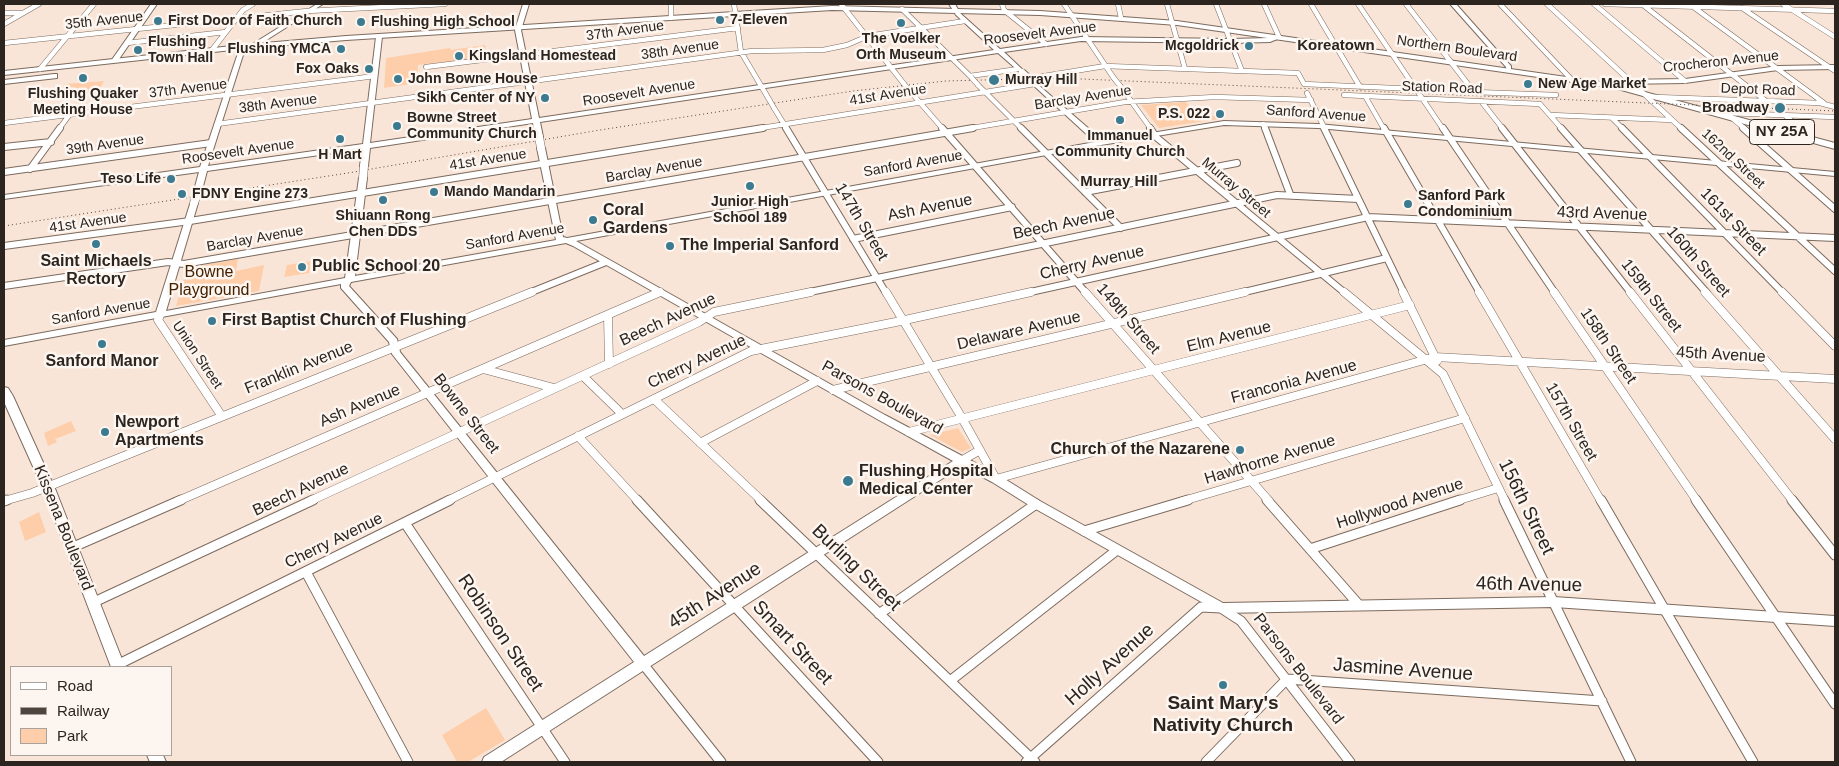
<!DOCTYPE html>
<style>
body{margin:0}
#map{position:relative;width:1839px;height:766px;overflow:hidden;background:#f9e5d7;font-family:Arial,sans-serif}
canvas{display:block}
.frame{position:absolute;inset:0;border:5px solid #2b241f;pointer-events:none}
.legend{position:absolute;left:10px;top:666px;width:162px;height:90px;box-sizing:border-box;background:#fdf5ef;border:1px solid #a9a19c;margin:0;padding:6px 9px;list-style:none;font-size:15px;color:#2b241f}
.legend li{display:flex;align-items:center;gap:10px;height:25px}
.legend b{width:25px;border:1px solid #a9a19c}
</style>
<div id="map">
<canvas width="1839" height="766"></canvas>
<div class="frame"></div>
<ul class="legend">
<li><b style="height:6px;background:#fff"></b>Road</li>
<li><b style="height:6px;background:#4e453f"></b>Railway</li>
<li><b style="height:14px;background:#fecda9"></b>Park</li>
</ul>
</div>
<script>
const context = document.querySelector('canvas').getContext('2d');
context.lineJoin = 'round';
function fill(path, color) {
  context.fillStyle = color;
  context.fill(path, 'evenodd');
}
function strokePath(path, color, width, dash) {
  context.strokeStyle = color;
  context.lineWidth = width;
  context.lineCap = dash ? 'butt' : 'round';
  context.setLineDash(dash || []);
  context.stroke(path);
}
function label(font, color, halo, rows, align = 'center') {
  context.font = font + ' Arial,sans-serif';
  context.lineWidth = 5;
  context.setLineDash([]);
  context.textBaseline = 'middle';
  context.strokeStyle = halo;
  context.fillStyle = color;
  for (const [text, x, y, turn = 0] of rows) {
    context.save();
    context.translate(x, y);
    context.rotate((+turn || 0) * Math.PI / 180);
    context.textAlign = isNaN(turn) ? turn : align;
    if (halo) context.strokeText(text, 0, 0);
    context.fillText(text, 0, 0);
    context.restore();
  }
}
const green = new Path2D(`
 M485,45L487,57L418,65L417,83L384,88L386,58L450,48L451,50Z
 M104,81L98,92L58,97L65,84Z
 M1186,102L1196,115L1218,116L1219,119L1159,128L1141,105Z
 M238,259L236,271L264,265L259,291L176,306L187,268Z
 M311,261L309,273L284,277L287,265Z
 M71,421L76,431L55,439L57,442L48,446L44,433Z
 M958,428L971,448L962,452L930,435Z
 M39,512L46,532L25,541L19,522Z
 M486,708L505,740L468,762H457L442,735Z`);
const minorFar3 = new Path2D(`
 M671,4V18
 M734,4L741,52L770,101
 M841,4L904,84
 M1002,4L1004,10L1046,44
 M1064,4L1113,77
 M1118,4L1121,18
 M1167,4L1185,69
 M1216,4L1242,71
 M1264,4L1279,37
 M1311,4L1360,87
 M1358,4L1443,129
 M1406,4L1474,92L1556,95
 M1500,4L1572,80
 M1547,4L1682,129
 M1594,4L1685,81
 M1605,4L1835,11
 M1783,4L1835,37
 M1643,5L1766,101
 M1692,6L1824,103
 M1742,8L1835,71
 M902,9L971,77
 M4,13H22
 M4,24L39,4
 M4,43L307,11L445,4
 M127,43L226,32
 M212,50L243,10L253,4
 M426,67L738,28
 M40,69L94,4
 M970,76L1018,69
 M1044,76L1105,66L1298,73L1304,84L1416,89
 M978,85L1022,129
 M1121,87L1151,129
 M909,90L943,129
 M1307,93L1325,129
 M1344,95L1540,104L1562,129
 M1365,96L1384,129
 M1655,97L1820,103L1835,107
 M1481,101L1503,129
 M774,108L787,129
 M1726,113L1745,129
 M1726,113L1835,117
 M1783,114L1802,129
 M1551,115L1672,120
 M1612,118L1623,129
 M4,123L375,76
 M217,124L752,51L823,50L847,45L868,36L965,21
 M1263,124L1265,129
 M59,129L70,114
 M755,129L1035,84
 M966,129L1125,102L1215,97L1311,100`);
const minorFar2 = new Path2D(`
 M786,128L886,293
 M942,128L1086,293
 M1021,128L1121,228
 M1150,128L1156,137L1345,293
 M1265,128L1290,194
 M1324,128L1404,293
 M1384,128L1480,293
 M1443,128L1555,293
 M1502,128L1631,293
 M1561,128L1707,293
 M1622,128L1783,293
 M1681,128L1835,271
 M1743,128L1835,209
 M1801,128L1808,134L1806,138
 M4,147L51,142
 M30,169L60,128
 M4,172L211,143
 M1085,192L1237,163
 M853,239L1012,207
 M4,246L190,221L763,128
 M4,286L168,262L184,264L973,128
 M529,293L606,262
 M657,293L660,292
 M805,293L1277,195L1358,199
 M1026,293L1368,217L1835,238
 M1240,293L1387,258`);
const minorFar1 = new Path2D(`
 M886,292L962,418L996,479L1435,357L1835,379
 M1085,292L1269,501
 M1344,292L1443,374L1505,501
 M1403,292L1437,361
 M1479,292L1601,501
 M1554,292L1697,501
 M1630,292L1793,501
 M1705,292L1835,439
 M1782,292L1835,346
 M160,315L158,320L221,415
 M608,316L609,364
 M483,369L554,388
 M583,376L622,414
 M833,390L1245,292
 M654,399L762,501
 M909,432L1410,305
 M578,436L638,501
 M700,443L817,381
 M961,461L980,450
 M4,501L32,493L532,292
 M178,501L660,292
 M310,501L699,322L714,312L811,292
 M447,501L751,351L896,322L1031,292
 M1183,501L1465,418
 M1456,501L1498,488`);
const minor = new Path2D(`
 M637,500L878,762
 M760,500L1035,762
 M1267,500L1359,605
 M1504,500L1631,762
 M1601,500L1753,762
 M1696,500L1835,704
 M1792,500L1835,555
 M4,501L7,500
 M405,523L565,762
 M1084,531L1188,500
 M71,548L181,500
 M1310,549L1460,500
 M306,572L408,762
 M92,603L313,500
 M879,614L1036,504
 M643,664L721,762
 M117,665L450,500
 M950,681L1117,550
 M1026,762L1201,607L1221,608L1241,621L1350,762
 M1206,762L1287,679L1602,701`);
const tertiary = new Path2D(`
 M317,4H323L243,55L208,166L363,144L376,37L379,35L382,37L370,143L532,119L515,30L523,4H529L521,30L539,118L994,50L956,15L949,4H955L960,13L1000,49L1081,37L1231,39L1269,38L1279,35L1282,37L1270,42L1231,43L1081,41L1004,52L1024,71L1025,72L1022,74L998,53L540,122L543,137L539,139L535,137L533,123L370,148L368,166L364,168L360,166L362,149L207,171L201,194L197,196L193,194L199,172L4,199V195L200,167L238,53Z
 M1450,4H1456L1511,66V72H1507L1506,67Z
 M1835,65V69L1778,70L1685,83L1619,84L1609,87L1606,85L1619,80L1685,79L1778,66Z
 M1035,82L1103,141L1224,121L1318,124L1835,172V176L1318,128L1224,125L1101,145L576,241L885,415L1000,476L1040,501L1223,603L1554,597L1835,616V626L1554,607L1221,613L1032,507L992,482L962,466L501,762H482L484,757L634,662L392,354L389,342L341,288V284L4,346V340L156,312L191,201H197L198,203L166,311L345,278L359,178L363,176L367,178L355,276L556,240L537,148L541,146L545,148L563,237L567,238L1095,142L1033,85V83ZM566,243L573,246L877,419L953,461L644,656L400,352L397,339L349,286L351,282Z`);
const secondary = new Path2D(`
 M151,4H157L117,62H113L111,61Z
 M4,387L8,388L13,396L56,491L125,667H111L44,491L4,402Z
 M147,755H163L166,762H150Z`);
const primary = new Path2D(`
 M832,6L1040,11L1177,21L1615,84L1835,143V149L1614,88L1177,25L1040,15L832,10L346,40L241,49L4,75V71L241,45L346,36Z
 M54,74H57V78L4,84V80Z`);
const rail = new Path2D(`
 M4,226L348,173L600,130L853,91L946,81L1058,78L1835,111`);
const minorBridge = new Path2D(`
 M971,77L978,85
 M1113,77L1121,87
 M1029,78L1044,76
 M904,84L909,90
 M770,101L774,108`);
const tertiaryBridgeFar1 = new Path2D(`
 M1022,72L1035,84`);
const tertiaryBridge = new Path2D(`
 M539,137L541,148
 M363,178L364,166
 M194,203L197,194`);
const markers = [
 [720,20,5,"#3c7a90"],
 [158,21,5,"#3c7a90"],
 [361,22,5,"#3c7a90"],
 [901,23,5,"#3c7a90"],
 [1249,46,5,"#3c7a90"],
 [341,49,5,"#3c7a90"],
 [138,50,5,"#3c7a90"],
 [459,56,5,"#3c7a90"],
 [369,69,5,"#3c7a90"],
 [83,78,5,"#3c7a90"],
 [398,79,5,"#3c7a90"],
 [994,80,6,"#3c7a90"],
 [1528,84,5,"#3c7a90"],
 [545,98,5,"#3c7a90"],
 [1780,108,6,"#3c7a90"],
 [1220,114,5,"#3c7a90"],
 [1120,120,5,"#3c7a90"],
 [397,126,5,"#3c7a90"],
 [340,139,5,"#3c7a90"],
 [171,179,5,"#3c7a90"],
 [750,186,5,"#3c7a90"],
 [434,192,5,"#3c7a90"],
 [182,194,5,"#3c7a90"],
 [383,200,5,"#3c7a90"],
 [1408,204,5,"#3c7a90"],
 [593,220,5,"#3c7a90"],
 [96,244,5,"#3c7a90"],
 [670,246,5,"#3c7a90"],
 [302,267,5,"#3c7a90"],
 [212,321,5,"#3c7a90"],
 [102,344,5,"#3c7a90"],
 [105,432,5,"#3c7a90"],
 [1240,450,5,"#3c7a90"],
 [848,481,6,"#3c7a90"],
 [1223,685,5,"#3c7a90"]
];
const farPoinames = [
 ["7-Eleven",730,20],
 ["First Door of Faith Church",168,21],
 ["Flushing High School",371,22],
 ["The Voelker",901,39,"center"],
 ["Orth Museum",901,55,"center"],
 ["Flushing",148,42],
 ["Town Hall",148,58],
 ["Mcgoldrick",1239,46,"right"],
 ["Flushing YMCA",331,49,"right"],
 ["Kingsland Homestead",469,56],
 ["Fox Oaks",359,69,"right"],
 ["John Bowne House",408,79],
 ["Murray Hill",1005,80],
 ["New Age Market",1538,84],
 ["Flushing Quaker",83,94,"center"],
 ["Meeting House",83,110,"center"],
 ["Sikh Center of NY",535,98,"right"],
 ["Broadway",1769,108,"right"],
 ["P.S. 022",1210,114,"right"],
 ["Bowne Street",407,118],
 ["Community Church",407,134],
 ["Immanuel",1120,136,"center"],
 ["Community Church",1120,152,"center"],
 ["H Mart",340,155,"center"],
 ["Teso Life",161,179,"right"],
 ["Mando Mandarin",444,192],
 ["FDNY Engine 273",192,194],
 ["Sanford Park",1418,196],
 ["Condominium",1418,212],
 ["Junior High",750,202,"center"],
 ["School 189",750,218,"center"],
 ["Shiuann Rong",383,216,"center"],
 ["Chen DDS",383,232,"center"]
];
const farStreetnames = [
 ["35th Avenue",104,21,-6],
 ["37th Avenue",625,31,-8],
 ["Roosevelt Avenue",1040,34,-7],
 ["Northern Boulevard",1457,49,8],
 ["38th Avenue",680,50,-8],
 ["Crocheron Avenue",1721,62,-6],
 ["Station Road",1442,88,2],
 ["37th Avenue",188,89,-7],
 ["Depot Road",1758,90,2],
 ["Roosevelt Avenue",639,93,-9],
 ["41st Avenue",888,95,-9],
 ["Barclay Avenue",1083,98,-9],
 ["38th Avenue",278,104,-7],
 ["Sanford Avenue",1316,114,4],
 ["39th Avenue",105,145,-8],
 ["Roosevelt Avenue",238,152,-8],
 ["162nd Street",1733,159,43],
 ["41st Avenue",488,160,-9],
 ["Sanford Avenue",913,164,-10],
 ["Barclay Avenue",654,170,-10],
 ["Murray Street",1236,188,40],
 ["41st Avenue",88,223,-8],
 ["Sanford Avenue",515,237,-10],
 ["Barclay Avenue",255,239,-10],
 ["Sanford Avenue",101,312,-10],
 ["Union Street",197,355,56]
];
const farNeighbourhoodnames = [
 ["Koreatown",1336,46],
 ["Murray Hill",1119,182]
];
const shields = [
 [1782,132,65]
];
const shieldNames = [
 ["NY 25A",1782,132]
];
const streetNames = [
 ["Ash Avenue",930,208,-11],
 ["43rd Avenue",1602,214,2],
 ["147th Street",861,222,59],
 ["161st Street",1733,222,46],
 ["Beech Avenue",1064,224,-12],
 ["160th Street",1698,262,49],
 ["Cherry Avenue",1092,263,-13],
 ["159th Street",1651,296,52],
 ["149th Street",1128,319,49],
 ["Beech Avenue",668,320,-25],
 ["Delaware Avenue",1019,331,-13],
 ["Elm Avenue",1229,337,-14],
 ["158th Street",1608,346,56],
 ["45th Avenue",1721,355,3],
 ["Cherry Avenue",697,362,-25],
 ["Franklin Avenue",299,368,-22],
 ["Franconia Avenue",1294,382,-15],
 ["Parsons Boulevard",882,398,29],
 ["Ash Avenue",360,406,-23],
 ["Bowne Street",466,414,52],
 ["157th Street",1571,422,60],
 ["Hawthorne Avenue",1270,460,-17],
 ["Beech Avenue",301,490,-25],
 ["Hollywood Avenue",1400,504,-18],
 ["Kissena Boulevard",63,528,68],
 ["Cherry Avenue",334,541,-26],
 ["Parsons Boulevard",1298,669,52]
];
const poiNames = [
 ["Coral",603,211],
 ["Gardens",603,229],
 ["The Imperial Sanford",680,246],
 ["Saint Michaels",96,262,"center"],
 ["Rectory",96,280,"center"],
 ["Public School 20",312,267],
 ["First Baptist Church of Flushing",222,321],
 ["Sanford Manor",102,362,"center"],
 ["Newport",115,423],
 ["Apartments",115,441],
 ["Church of the Nazarene",1230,450,"right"],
 ["Flushing Hospital",859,472],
 ["Medical Center",859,490]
];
const parkNames = [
 ["Bowne",209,273],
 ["Playground",209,291]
];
const nearStreetnames = [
 ["156th Street",1526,507,64],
 ["Burling Street",856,568,44],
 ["46th Avenue",1529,585,1],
 ["45th Avenue",715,596,-33],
 ["Robinson Street",500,633,56],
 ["Smart Street",792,643,47],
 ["Holly Avenue",1110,665,-42],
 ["Jasmine Avenue",1403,670,4]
];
const nearPoinames = [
 ["Saint Mary's",1223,704],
 ["Nativity Church",1223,726]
];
fill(green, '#fecda9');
strokePath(minorFar3, '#7c6b5f', 5.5);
strokePath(minorFar2, '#7c6b5f', 8);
strokePath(minorFar1, '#7c6b5f', 9);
strokePath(minor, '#7c6b5f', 11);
strokePath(tertiary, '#7c6b5f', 2);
strokePath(secondary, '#7c6b5f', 2);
strokePath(primary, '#7c6b5f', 2);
strokePath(minorFar3, '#fff', 4.5);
strokePath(minorFar2, '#fff', 6);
strokePath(minorFar1, '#fff', 8);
strokePath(minor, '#fff', 9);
fill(tertiary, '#fff');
fill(secondary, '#fff');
fill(primary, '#fff');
strokePath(rail, '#4e453f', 1, [1, 3]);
strokePath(minorBridge, '#7c6b5f', 5.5, []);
strokePath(tertiaryBridgeFar1, '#7c6b5f', 8, []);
strokePath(tertiaryBridge, '#7c6b5f', 9, []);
strokePath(minorBridge, '#fff', 4.5);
strokePath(tertiaryBridgeFar1, '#fff', 6);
strokePath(tertiaryBridge, '#fff', 8);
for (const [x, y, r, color] of markers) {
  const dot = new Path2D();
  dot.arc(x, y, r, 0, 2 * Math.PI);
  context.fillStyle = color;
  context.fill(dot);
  strokePath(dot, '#fdf5ef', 2);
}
label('bold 14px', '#2b241f', '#fdf5ef', farPoinames, 'left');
label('14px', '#2b241f', '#fdf5ef', farStreetnames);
label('bold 15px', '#2b241f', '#fdf5ef', farNeighbourhoodnames);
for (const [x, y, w] of shields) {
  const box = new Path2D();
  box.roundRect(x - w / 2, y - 12.5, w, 25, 4);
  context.fillStyle = '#fdf5ef';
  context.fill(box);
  strokePath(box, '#2b241f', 1);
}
label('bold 15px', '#2b241f', null, shieldNames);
label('16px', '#2b241f', '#fdf5ef', streetNames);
label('bold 16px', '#2b241f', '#fdf5ef', poiNames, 'left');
label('16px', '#432000', '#fdf5ef', parkNames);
label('19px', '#2b241f', '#fdf5ef', nearStreetnames);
label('bold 19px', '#2b241f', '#fdf5ef', nearPoinames);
</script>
